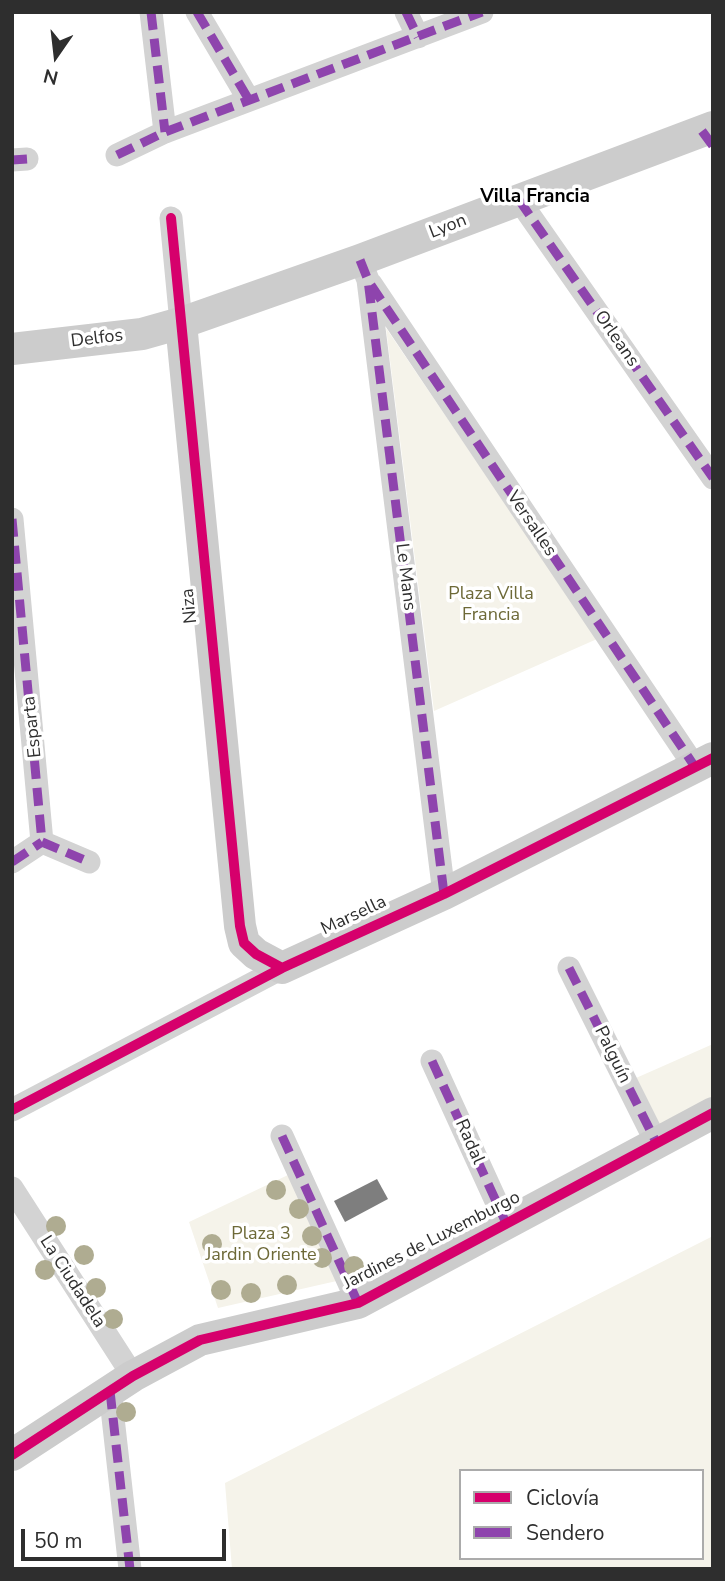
<!DOCTYPE html>
<meta charset="utf-8">
<style>
body{margin:0}
#map{position:relative;width:725px;height:1581px;overflow:hidden;background:#fff;font-family:"Nunito Sans",sans-serif}
canvas{display:block}
.frame{position:absolute;inset:0;border:14px solid #2e2e2e;pointer-events:none}
.legend{position:absolute;left:459px;top:1469px;width:245px;height:91px;box-sizing:border-box;background:#fff;border:2px solid #ababab;margin:0;padding:9px 12px;list-style:none;font-size:21px;color:#2e2e2e}
.legend li{display:flex;align-items:center;gap:14px;height:35px}
.legend b{width:35px;border:2px solid #ababab}
.north{position:absolute;left:21px;top:21px;width:70px;height:70px;-webkit-text-stroke:5px #fff;paint-order:stroke;rotate:194deg;font-size:19px;font-weight:700;line-height:28px;text-align:center;color:#2e2e2e}
.north::after{content:'';display:block;margin:auto;width:24px;height:32px;background:#2e2e2e;clip-path:polygon(50% 0,100% 100%,50% 72%,0 100%)}
.scale{position:absolute;left:21px;top:1529px;width:205px;height:32px;box-sizing:border-box;border:4px solid #2e2e2e;border-top:0;padding-left:9px;font-size:21px;line-height:24px;white-space:nowrap;color:#2e2e2e;-webkit-text-stroke:5px #fff;paint-order:stroke}
</style>
<div id="map">
<canvas width="725" height="1581"></canvas>
<div class="frame"></div>
<ul class="legend">
<li><b style="height:9px;background:#d6006c"></b>Ciclovía</li>
<li><b style="height:9px;background:#8e44ad"></b>Sendero</li>
</ul>
<div class="north">N</div>
<div class="scale">50 m</div>
</div>
<script>
const context = document.querySelector('canvas').getContext('2d');
context.lineJoin = 'round';
function fill(path, color) {
  context.fillStyle = color;
  context.fill(path, 'evenodd');
}
function strokePath(path, color, width, dash) {
  context.strokeStyle = color;
  context.lineWidth = width;
  context.lineCap = dash ? 'butt' : 'round';
  context.setLineDash(dash || []);
  context.stroke(path);
}
function label(font, color, halo, rows, align = 'center') {
  context.font = font + ' "Nunito Sans",sans-serif';
  context.lineWidth = 7;
  context.setLineDash([]);
  context.textBaseline = 'middle';
  context.strokeStyle = halo;
  context.fillStyle = color;
  for (const [text, x, y, turn = 0] of rows) {
    context.save();
    context.translate(x, y);
    context.rotate((+turn || 0) * Math.PI / 180);
    context.textAlign = isNaN(turn) ? turn : align;
    if (halo) context.strokeText(text, 0, 0);
    context.fillText(text, 0, 0);
    context.restore();
  }
}
const green = new Path2D(`
 M386,328L597,639L434,711Z
 M713,1044V1104L661,1130L636,1078Z
 M288,1175L341,1280L218,1308L189,1222Z
 M713,1236V1569H232L225,1483ZM461,1471H702V1558H461Z`);
const building = new Path2D(`
 M377,1179L388,1199L345,1222L334,1201Z`);
const street = new Path2D(`
 M151,12L165,132
 M197,12L249,100
 M406,12L418,37
 M117,155L165,132L482,12
 M12,160L27,159
 M519,200L713,478
 M171,218L181,323
 M360,260L368,280L444,894
 M371,284L695,767
 M12,519L42,842L89,862
 M12,862L42,842
 M569,968L656,1142
 M432,1061L506,1223
 M12,1110L282,968
 M282,1136L358,1303
 M12,1188L133,1376
 M110,1391L130,1569`);
const secondary = new Path2D(`
 M181,323L240,926L244,943L256,954L282,968L444,894L713,758
 M12,349L142,334L181,323L360,260L713,127
 M12,1455L133,1376L200,1340L358,1303L713,1113`);
const quiet = new Path2D(`
 M151,12L165,132
 M197,12L249,100
 M406,12L418,37
 M702,131L713,146
 M117,155L165,132L482,12
 M12,160L27,159
 M519,200L713,478
 M360,260L368,280L444,894
 M371,285L695,767
 M12,519L42,842L89,862
 M12,862L42,842
 M569,968L656,1142
 M432,1061L506,1223
 M282,1136L358,1303
 M110,1391L130,1569`);
const cycleway = new Path2D(`
 M171,218L240,926L244,943L256,954L282,968
 M12,1110L282,968L444,894L713,758
 M12,1455L133,1376L200,1340L358,1303L713,1113`);
const trees = [
 [276,1190],
 [299,1209],
 [56,1226],
 [312,1236],
 [212,1244],
 [84,1255],
 [322,1258],
 [354,1266],
 [45,1270],
 [287,1285],
 [96,1288],
 [221,1290],
 [251,1293],
 [113,1319],
 [126,1412]
];
const streetNames = [
 ["Lyon",448,227,-21],
 ["Delfos",97,339,-7],
 ["Orleans",616,339,55],
 ["Versalles",531,524,56],
 ["Le Mans",405,577,83],
 ["Niza",190,606,-96],
 ["Esparta",33,727,-96],
 ["Marsella",354,916,-25],
 ["Palguín",612,1055,64],
 ["Radal",469,1142,66],
 ["Jardines de Luxemburgo",432,1241,-27],
 ["La Ciudadela",72,1282,57]
];
const parkNames = [
 ["Plaza Villa",491,595],
 ["Francia",491,616],
 ["Plaza 3",261,1235],
 ["Jardin Oriente",261,1256]
];
const neighbourhoodNames = [
 ["Villa Francia",535,197]
];
fill(green, '#f5f3ea');
fill(building, '#7e7e7e');
strokePath(street, '#d3d3d3', 23);
strokePath(secondary, '#ccc', 32);
strokePath(quiet, '#8e44ad', 9, [18, 9]);
strokePath(cycleway, '#d6006c', 10);
context.fillStyle = '#afac91';
for (const [x, y] of trees) {
  context.beginPath();
  context.arc(x, y, 10, 0, 2 * Math.PI);
  context.fill();
}
label('18px', '#2e2e2e', '#fff', streetNames);
label('18px', '#6d6937', '#fff', parkNames);
label('bold 19px', '#000', '#fff', neighbourhoodNames);
</script>
